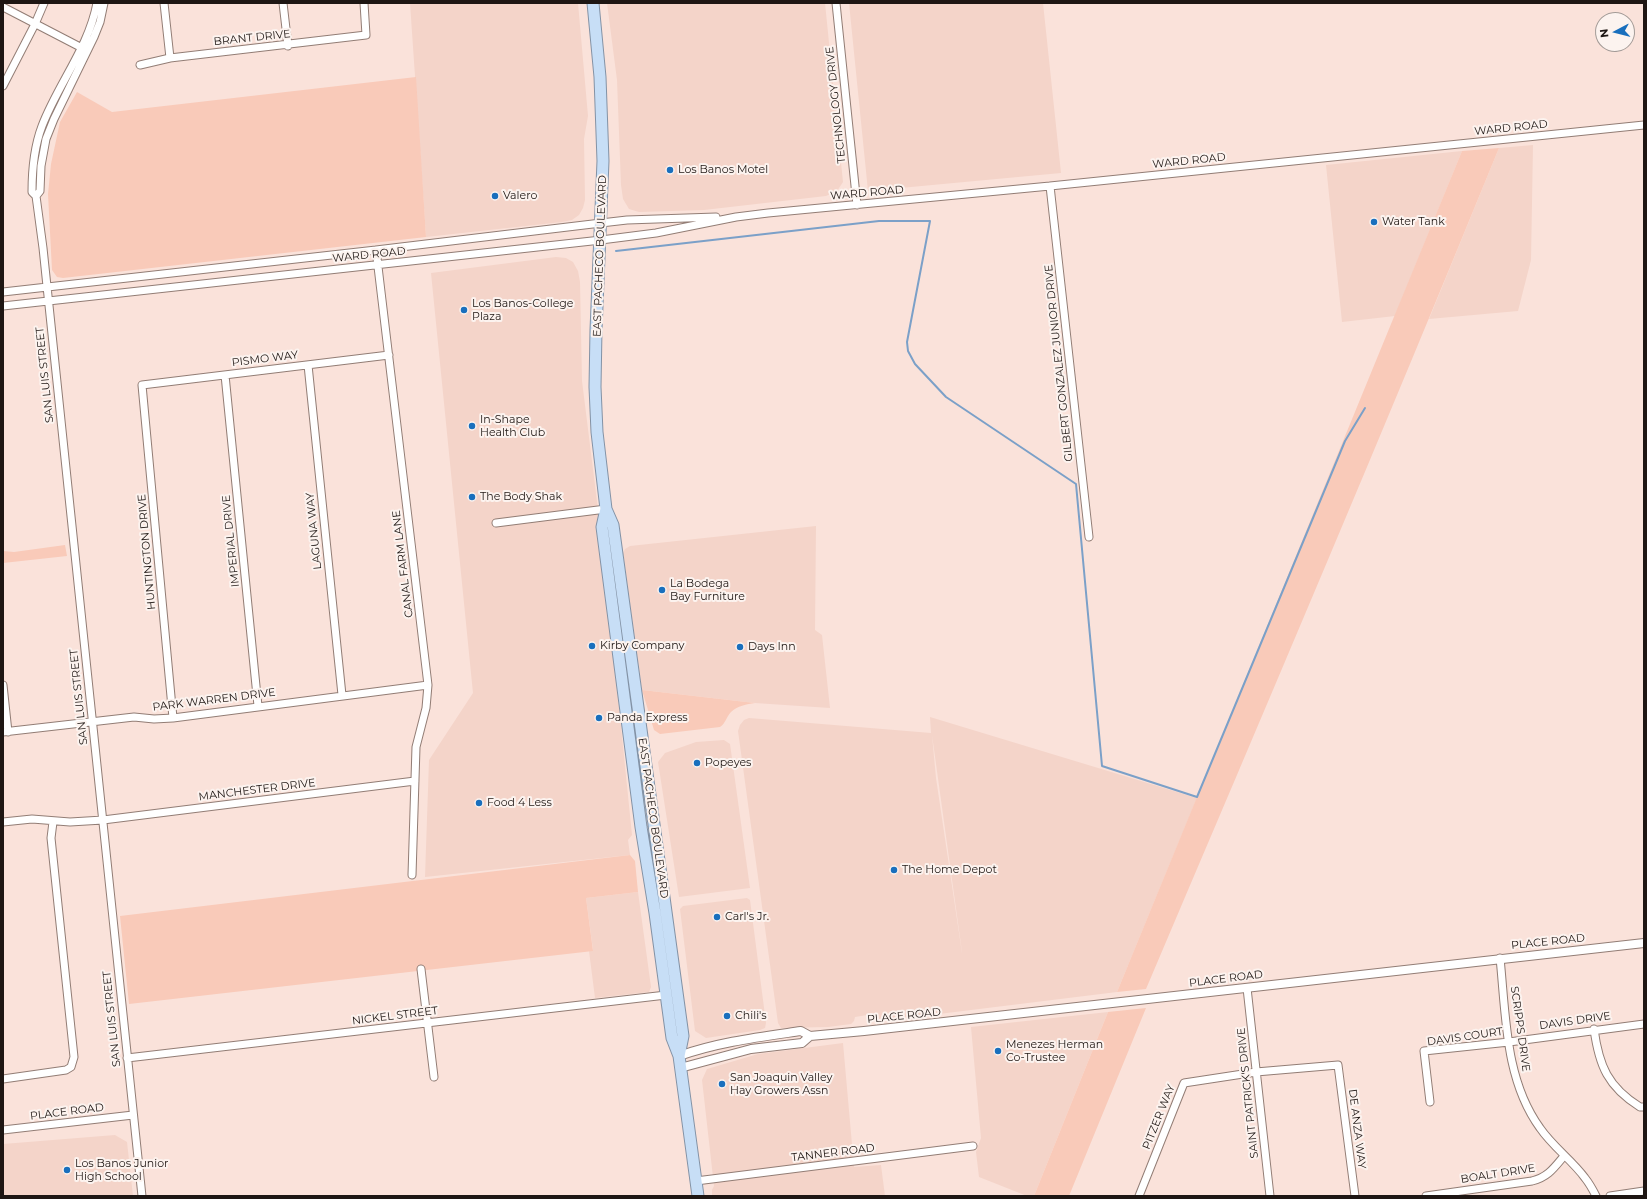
<!DOCTYPE html>
<style>
body{margin:0}
#map{position:relative;width:1647px;height:1199px;overflow:hidden;background:#fae2da;font-family:Montserrat,sans-serif}
canvas{display:block}
.frame{position:absolute;inset:0;border:4px solid #1e1613;pointer-events:none}
.north{position:absolute;left:1595px;top:12px;width:40px;height:40px;box-sizing:border-box;background:#fcf3ef;border:1px solid #a39b97;border-radius:50%;rotate:263deg;font-size:11px;font-weight:700;line-height:16px;text-align:center;color:#1e1613}
.north::after{content:'';display:block;margin:auto;width:14px;height:18px;background:#196fbd;clip-path:polygon(50% 0,100% 100%,50% 72%,0 100%)}
</style>
<div id="map">
<canvas width="1647" height="1199"></canvas>
<div class="frame"></div>
<div class="north">N</div>
</div>
<script>
const context = document.querySelector('canvas').getContext('2d');
context.lineJoin = 'round';
function fill(path, color) {
  context.fillStyle = color;
  context.fill(path, 'evenodd');
}
function strokePath(path, color, width, dash) {
  context.strokeStyle = color;
  context.lineWidth = width;
  context.lineCap = dash ? 'butt' : 'round';
  context.setLineDash(dash || []);
  context.stroke(path);
}
function label(font, color, halo, rows, align = 'center') {
  context.font = font + ' Montserrat,sans-serif';
  context.lineWidth = 4;
  context.setLineDash([]);
  context.textBaseline = 'middle';
  context.strokeStyle = halo;
  context.fillStyle = color;
  for (const [text, x, y, turn = 0] of rows) {
    context.save();
    context.translate(x, y);
    context.rotate((+turn || 0) * Math.PI / 180);
    context.textAlign = isNaN(turn) ? turn : align;
    if (halo) context.strokeText(text, 0, 0);
    context.fillText(text, 0, 0);
    context.restore();
  }
}
const built = new Path2D(`
 M410,3H578L588,116L584,139L585,200L583,208L579,215L572,220L562,222L426,237Z
 M607,3H825L843,182L837,191L826,196L704,210L639,212L629,209L623,199L621,185L617,80Z
 M849,3H1043L1061,173L868,191Z
 M1533,145L1531,260L1518,311L1429,319L1499,148Z
 M1462,151L1395,316L1342,322L1326,165Z
 M556,257L566,258L573,262L578,271L580,282L582,381L603,549L632,835L628,840L630,855L425,877L429,760L473,693L431,273Z
 M816,526L815,630L822,635L830,708L755,703L642,690L623,553L625,549L630,546Z
 M930,717L1197,798L1117,992L874,1022L869,1019L867,1015L855,1017L854,1021L851,1024L828,1027L781,1028L778,1023L738,731L740,725L744,720L749,718L931,733ZM932,735L962,952V953L936,778Z
 M724,740L730,744L750,888L679,897L658,762L665,753L696,742Z
 M638,892L651,987L649,992L595,998L589,951L593,950L586,898Z
 M747,898L750,900L766,1023L765,1028L760,1030L706,1038L695,1031L680,909L683,906Z
 M1108,1012L1034,1196H1027L979,1177L976,1152L981,1138L971,1027Z
 M843,1043L854,1167L881,1165L885,1196H712V1190L714,1186L702,1080L707,1069L758,1054Z
 M115,1135L127,1142L133,1196H3V1144Z`);
const green = new Path2D(`
 M416,77L426,237L63,278L57,277L52,270L48,194L51,164L60,122L77,92L112,112Z
 M1499,148C1384,430 1265,709 1146,989L1117,992L1462,151Z
 M65,545L67,556L3,563V551L14,552Z
 M642,690L755,703C747,704 737,706 731,712C726,717 726,723 720,727L660,734L654,730Z
 M630,855L635,861L638,892L586,898L593,951L129,1004L120,916Z
 M1146,1008L1069,1196H1034L1108,1012Z`);
const stream = new Path2D(`
 M616,251L879,221H930L907,342L908,351L915,364L946,397L1076,484L1102,766L1197,797L1345,441L1365,408`);
const minor = new Path2D(`
 M97,3C89,47 58,84 42,126C34,147 32,169 32,192L36,196L43,248L142,1196
 M164,3L170,58
 M283,3L288,46
 M836,3L857,205
 M3,7L84,49
 M140,65L170,58L366,35L364,3
 M3,86L35,24L44,3
 M1050,186L1089,537
 M36,196L40,191L41,166L46,139L54,119L94,37L100,22L104,3
 M376,250L428,685L426,708L416,747L412,875
 M3,292L376,250L601,223L627,220L716,217
 M3,306L601,240L656,233L736,217L768,213L1050,186L1644,125
 M308,365L342,695
 M225,375L258,706
 M496,523L606,509
 M3,685L8,732
 M173,718L142,385L389,355
 M3,732L134,717L154,719L173,718L428,685
 M3,822L32,819L70,822L103,820L415,781
 M1500,958C1506,1016 1505,1080 1540,1128C1553,1147 1572,1160 1585,1178C1589,1183 1593,1190 1596,1196
 M421,969L434,1077
 M1247,988L1270,1196
 M1594,1029C1599,1066 1608,1087 1640,1107H1644
 M127,1058L666,995
 M3,1079L66,1070L71,1067L74,1057L51,838L53,822
 M1430,1102L1424,1051L1509,1042L1644,1024
 M3,1130L133,1115
 M696,1181L973,1146
 M1139,1196L1184,1083L1256,1072L1338,1065L1355,1196
 M1426,1196L1532,1181C1548,1177 1554,1168 1564,1156
 M1610,1196L1644,1191`);
const tertiary = new Path2D(`
 M679,1056C718,1042 760,1037 801,1031L810,1036L864,1031L1644,943
 M680,1068L751,1049L802,1043L810,1036`);
const trunk = new Path2D(`
 M593,3L600,77L603,161L596,330L595,387L597,432L606,509L602,527L641,827L655,913L672,1038L679,1056L698,1196
 M606,509L613,525L683,1036L679,1056`);
const markers = [
 [670,170,4,"#196fbd"],
 [495,196,4,"#196fbd"],
 [1374,222,4,"#196fbd"],
 [464,310,4,"#196fbd"],
 [472,426,4,"#196fbd"],
 [472,497,4,"#196fbd"],
 [662,590,4,"#196fbd"],
 [592,646,4,"#196fbd"],
 [740,647,4,"#196fbd"],
 [599,718,4,"#196fbd"],
 [697,763,4,"#196fbd"],
 [479,803,4,"#196fbd"],
 [894,870,4,"#196fbd"],
 [717,917,4,"#196fbd"],
 [727,1016,4,"#196fbd"],
 [998,1051,4,"#196fbd"],
 [722,1084,4,"#196fbd"],
 [67,1170,4,"#196fbd"]
];
const streetNames = [
 ["BRANT DRIVE",252,38,-6],
 ["TECHNOLOGY DRIVE",836,105,-96],
 ["WARD ROAD",1511,128,-6],
 ["WARD ROAD",1189,161,-6],
 ["WARD ROAD",867,193,-5],
 ["WARD ROAD",369,255,-6],
 ["EAST PACHECO BOULEVARD",600,256,-88],
 ["PISMO WAY",265,359,-7],
 ["GILBERT GONZALEZ JUNIOR DRIVE",1059,363,-96],
 ["SAN LUIS STREET",45,375,-96],
 ["LAGUNA WAY",314,531,-96],
 ["IMPERIAL DRIVE",231,541,-96],
 ["HUNTINGTON DRIVE",147,552,-95],
 ["CANAL FARM LANE",403,564,-97],
 ["SAN LUIS STREET",79,697,-96],
 ["PARK WARREN DRIVE",214,700,-7],
 ["MANCHESTER DRIVE",257,790,-7],
 ["EAST PACHECO BOULEVARD",653,818,82],
 ["PLACE ROAD",1548,942,-6],
 ["PLACE ROAD",1226,979,-7],
 ["NICKEL STREET",395,1016,-7],
 ["PLACE ROAD",904,1016,-6],
 ["SAN LUIS STREET",112,1019,-96],
 ["DAVIS DRIVE",1575,1021,-8],
 ["SCRIPPS DRIVE",1520,1029,82],
 ["DAVIS COURT",1465,1037,-8],
 ["SAINT PATRICK'S DRIVE",1248,1093,-96],
 ["PLACE ROAD",67,1112,-7],
 ["PITZER WAY",1159,1117,-68],
 ["DE ANZA WAY",1357,1129,83],
 ["TANNER ROAD",833,1153,-7],
 ["BOALT DRIVE",1498,1174,-9]
];
const poiNames = [
 ["Los Banos Motel",678,170],
 ["Valero",503,196],
 ["Water Tank",1382,222],
 ["Los Banos-College",472,304],
 ["Plaza",472,317],
 ["In-Shape",480,420],
 ["Health Club",480,433],
 ["The Body Shak",480,497],
 ["La Bodega",670,584],
 ["Bay Furniture",670,597],
 ["Kirby Company",600,646],
 ["Days Inn",748,647],
 ["Panda Express",607,718],
 ["Popeyes",705,763],
 ["Food 4 Less",487,803],
 ["The Home Depot",902,870],
 ["Carl's Jr.",725,917],
 ["Chili's",735,1016],
 ["Menezes Herman",1006,1045],
 ["Co-Trustee",1006,1058],
 ["San Joaquin Valley",730,1078],
 ["Hay Growers Assn",730,1091],
 ["Los Banos Junior",75,1164],
 ["High School",75,1177]
];
fill(built, '#f4d4c9');
fill(green, '#f9cab9');
strokePath(stream, '#7ba0c8', 2);
strokePath(minor, '#927d75', 9);
strokePath(tertiary, '#927d75', 10);
strokePath(trunk, '#8392a5', 13);
strokePath(minor, '#fff', 7);
strokePath(tertiary, '#fff', 8);
strokePath(trunk, '#c7def6', 11);
for (const [x, y, r, color] of markers) {
  const dot = new Path2D();
  dot.arc(x, y, r, 0, 2 * Math.PI);
  context.fillStyle = color;
  context.fill(dot);
  strokePath(dot, '#fcf3ef', 1.5);
}
label('11px', '#1e1613', '#fcf3ef', streetNames);
label('11px', '#1e1613', '#fcf3ef', poiNames, 'left');
</script>
